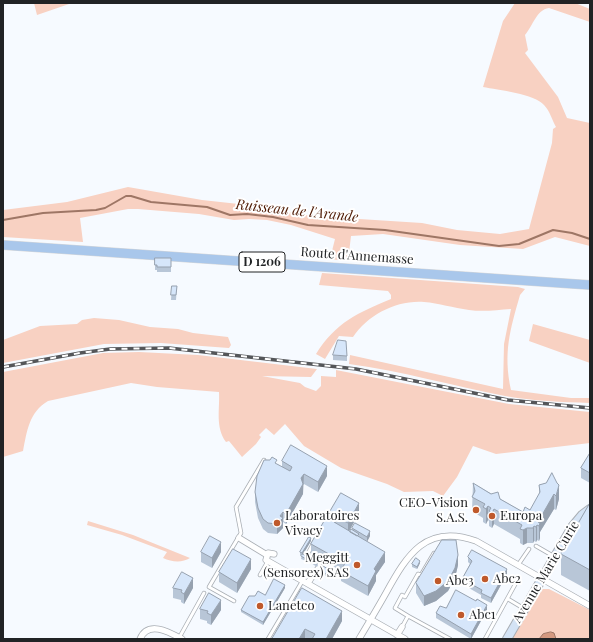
<!DOCTYPE html>
<style>
body{margin:0}
#map{position:relative;width:593px;height:642px;overflow:hidden;background:#f6faff;font-family:"Playfair Display",serif}
canvas{display:block}
.frame{position:absolute;inset:0;border:4px solid #212325;pointer-events:none}
</style>
<div id="map">
<canvas width="593" height="642"></canvas>
<div class="frame"></div>
</div>
<script>
const context = document.querySelector('canvas').getContext('2d');
context.lineJoin = 'round';
function fill(path, color) {
  context.fillStyle = color;
  context.fill(path, 'evenodd');
}
function strokePath(path, color, width, dash) {
  context.strokeStyle = color;
  context.lineWidth = width;
  context.lineCap = dash ? 'butt' : 'round';
  context.setLineDash(dash || []);
  context.stroke(path);
}
function label(font, color, halo, rows, align = 'center') {
  context.font = font + ' "Playfair Display",serif';
  context.lineWidth = 4;
  context.setLineDash([]);
  context.textBaseline = 'middle';
  context.strokeStyle = halo;
  context.fillStyle = color;
  for (const [text, x, y, turn = 0] of rows) {
    context.save();
    context.translate(x, y);
    context.rotate((+turn || 0) * Math.PI / 180);
    context.textAlign = isNaN(turn) ? turn : align;
    if (halo) context.strokeText(text, 0, 0);
    context.fillText(text, 0, 0);
    context.restore();
  }
}
const green = new Path2D(`
 M34,3H72L37,15Z
 M515,3H575L590,9V22L549,8C536,10 533,26 525,35L528,50L525,53L558,97L567,118L590,123V246L555,237L523,249L460,245L383,234L351,236L348,261L330,259L335,239L291,225L267,220L249,219L234,220L199,214L138,209H128L80,218L83,242L3,237V210L67,202L128,187L202,200L257,206L312,216L422,223L457,230L500,234L529,229L552,143L553,129L556,127C552,120 550,111 544,105C535,94 498,90 483,87L503,21Z
 M322,273L518,287L525,289L520,295C510,330 503,353 511,390L571,398H590V403C562,402 533,401 505,396C453,386 402,371 349,364L350,355L503,389L504,344L511,309C497,310 483,312 469,310C453,308 439,303 424,302C396,300 368,315 353,337L339,336L325,359L316,354C336,322 358,313 391,299V295L388,291L319,285Z
 M94,318L119,320L150,327L178,329L193,333L228,337L231,345L229,348L161,343L104,344L3,363V340L40,326L77,324L82,320Z
 M533,324L590,340V363L529,341Z
 M139,352L198,355L317,369L311,377L262,376L300,383L305,387L316,391L321,386V376L336,377V370L509,404L590,412V443L496,454L473,446L457,477L443,496L433,491L404,492L387,484L341,468L304,446L285,424L274,435L266,428L259,435L261,437L256,444L242,457L229,441L226,442C215,427 220,409 219,392L157,387L131,383L48,401C29,412 27,431 23,451L3,457V372L103,353Z
 M88,521L133,535L190,558C182,563 172,562 163,558L167,552L122,535L87,525Z
 M542,589H549L590,610V639H511Z`);
const water = new Path2D(`
 M551,632L554,633L556,639H539L543,634Z`);
const stream = new Path2D(`
 M3,220L43,213L96,210L105,208L126,196H131L151,202L207,207L230,215L247,214L273,217L308,225L385,230L499,246L519,244L553,230L572,233L590,239`);
const lane = new Path2D(`
 M536,546L555,557
 M518,565L529,549
 M260,575L268,561
 M313,575L320,563L307,555L313,544
 M508,599L523,608
 M234,601L209,587L241,533L236,507L264,460
 M408,616L395,608L402,595L405,597L418,574L421,575L434,553
 M402,627L408,616L450,639
 M179,638L204,593
 M268,639L303,580
 M485,639L517,581`);
const street = new Path2D(`
 M239,538L267,555
 M274,554L268,553L266,560L405,639
 M308,583L313,575
 M397,635L402,627
 M140,639C148,620 169,632 182,639
 M359,639C368,624 377,609 386,593C407,555 426,523 476,541L590,606`);
const secondary = new Path2D(`
 M507,639L572,527L582,515L590,509`);
const primary = new Path2D(`
 M3,245L590,285`);
const rail = new Path2D(`
 M3,367L80,353L110,349L169,348L356,369L508,400L590,408`);
const wall = new Path2D(`
 M155,258H171V272H157V270H155Z
 M172,286H177L176,300H171Z
 M333,355L347,356V361L333,360Z
 M590,453V483L581,478V468Z
 M282,461L327,476L318,492L304,484L303,485V494L286,524L283,522V528L277,534L268,533L263,529L258,518L255,502V492L277,464L282,467Z
 M552,473L559,499L556,510L554,509L540,532V538L539,541L537,540L536,542L534,541L533,543H527L523,545L520,543V539L494,524L492,528L489,526V521L488,520L486,524L483,522V518L472,511L473,483L523,512L530,510L539,496V485L546,483Z
 M341,493L359,513L349,531L350,532L352,530V528L370,536L367,541L385,562L376,575V581L368,596L341,581V571L311,554V544Z
 M590,503V591L561,575V554Z
 M311,541L303,554L308,559L306,561L301,559L302,555H300V552Z
 M201,552H221L212,568L201,562Z
 M468,557L507,574L491,603L481,598V595L462,584V579L470,564L468,562Z
 M313,560L318,565L317,567L311,563V561Z
 M420,563L417,569L412,567V564Z
 M458,565L455,578L448,591L436,601L424,606L416,593V583Z
 M251,569L237,593L219,582V572Z
 M321,571H328L326,576L321,573Z
 M173,588H193L184,604L181,602V600L173,598Z
 M285,588L263,625L241,612V610Z
 M302,588L342,621L332,639H272Z
 M446,608L487,610L471,639L436,618V613Z
 M200,609L221,610L211,625L207,623V621L200,619Z`);
const shadedWall = new Path2D(`
 M327,466V476L318,492V482Z
 M304,474L303,494L286,524V514L301,478Z
 M559,485V499L556,510V496Z
 M554,494V509L540,532V538L539,541V526L538,522Z
 M359,503V513L348,533V523Z
 M488,506V520L486,524V509Z
 M494,509V524L492,528V513Z
 M283,512V519V518V528L277,534V524Z
 M336,517V527L334,522Z
 M537,525V540L536,542V527Z
 M534,526V541L533,543V528Z
 M527,528V543L523,545V530Z
 M370,531V536L367,542V537Z
 M311,538V541L302,556V553Z
 M221,542V552L212,568V558Z
 M385,552V562L376,575V581L368,596V586L374,569Z
 M458,555V565L455,578L448,591L436,601L424,606V596Z
 M251,559V569L237,593V583Z
 M420,561V563L417,569V567Z
 M328,569V571L326,576V574Z
 M507,569V574L491,603V598Z
 M193,578V588L184,604V594Z
 M285,585V588L263,625V622Z
 M221,600V610L211,625V615Z
 M487,605V610L471,639V634Z
 M342,611V621L332,639H326Z
 M305,629V639H299Z`);
const building = new Path2D(`
 M155,258H171V267H157V265H155Z
 M172,286H177L176,295H171Z
 M338,340L346,341L347,356L333,355Z
 M291,445L327,466L318,482L304,474L301,478L303,484L286,514L283,512L280,516L283,518L277,524L268,523L263,519L258,508L255,492L257,476L264,460H270L272,457L277,460L275,463L290,471L292,467L282,461Z
 M590,453V473L581,468Z
 M552,473L557,483L559,485L556,496L554,494L538,522L540,523L539,526L537,525L536,527L534,526L533,528H527L523,530L520,529L522,525L494,509L492,513L489,511L491,508L488,506L486,509L483,507L485,504L472,497L475,491L473,483L491,494L498,492L500,499L523,512L525,507L530,510L540,492L539,485L546,483Z
 M341,493L359,503L348,523L336,517L334,522L385,552L374,569L376,571L368,586L341,571L345,563L311,544Z
 M590,503V570L561,554Z
 M355,523L370,531L367,537L352,528Z
 M351,529L359,534L357,536L350,532Z
 M210,536L221,542L212,558L201,552Z
 M309,537L311,538L302,553L300,552Z
 M442,540H456L458,555L455,568L448,581L436,591L424,596L416,583Z
 M233,549L251,559L237,583L219,572Z
 M472,550L507,569L491,598L481,593L482,590L462,579L472,561L468,557Z
 M303,554L308,557L306,559L301,556Z
 M416,558L420,561L417,567L412,564Z
 M313,560L318,563L317,564L311,561Z
 M323,566L328,569L326,574L321,571Z
 M182,572L193,578L184,594L181,592L182,590L173,588Z
 M274,579L285,585L263,622L241,610L249,596H255L258,591L265,595Z
 M302,588L342,611L326,639H312L315,634L305,629L299,639H272Z
 M456,590L476,601L477,599L487,605L471,634L436,613L440,606L446,608Z
 M209,593L221,600L211,615L207,613L208,611L200,609Z`);
const markers = [
 [476,510,4,"#bf592b"],
 [492,516,4,"#bf592b"],
 [277,523,4,"#bf592b"],
 [357,565,4,"#bf592b"],
 [485,579,4,"#bf592b"],
 [438,581,4,"#bf592b"],
 [260,606,4,"#bf592b"],
 [461,615,4,"#bf592b"]
];
const shields = [
 [262,262,46]
];
const shieldNames = [
 ["D 1206",262,262]
];
const streetNames = [
 ["Route d'Annemasse",357,256,4],
 ["Avenue Marie Curie",546,572,-59]
];
const poiNames = [
 ["CEO-Vision",468,503,"right"],
 ["S.A.S.",468,518,"right"],
 ["Laboratoires",285,516],
 ["Vivacy",285,531],
 ["Europa",500,516],
 ["Meggitt",349,558,"right"],
 ["(Sensorex) SAS",349,573,"right"],
 ["Abc2",493,579],
 ["Abc3",446,581],
 ["Lanetco",268,606],
 ["Abc1",469,615]
];
const waterNames = [
 ["Ruisseau de l'Arande",297,211,6]
];
fill(green, '#f8d1c2');
fill(water, '#d49981');
strokePath(water, '#9e7665', 1);
strokePath(stream, '#9e7665', 2);
strokePath(lane, '#a9aeb4', 4.5);
strokePath(street, '#a9aeb4', 7);
strokePath(secondary, '#a9aeb4', 10);
strokePath(primary, '#d7d7d8', 10);
strokePath(lane, '#fff', 3);
strokePath(street, '#fff', 5.5);
strokePath(secondary, '#d4e3f5', 8);
strokePath(primary, '#a9c7eb', 9);
strokePath(rail, '#545659', 3.5);
strokePath(rail, '#fff', 2, [6]);
fill(wall, '#b8c6d7');
fill(shadedWall, '#96a1af');
fill(building, '#d6e6fa');
strokePath(building, '#96a1af', 1);
for (const [x, y, r, color] of markers) {
  const dot = new Path2D();
  dot.arc(x, y, r, 0, 2 * Math.PI);
  context.fillStyle = color;
  context.fill(dot);
  strokePath(dot, '#fff', 1.5);
}
for (const [x, y, w] of shields) {
  const box = new Path2D();
  box.roundRect(x - w / 2, y - 10, w, 20, 3);
  context.fillStyle = '#fff';
  context.fill(box);
  strokePath(box, '#212325', 1);
}
label('bold 12px', '#212325', null, shieldNames);
label('13px', '#212325', '#fff', streetNames);
label('13px', '#212325', '#fff', poiNames, 'left');
label('italic 14px', '#4d1800', '#fff', waterNames);
</script>
